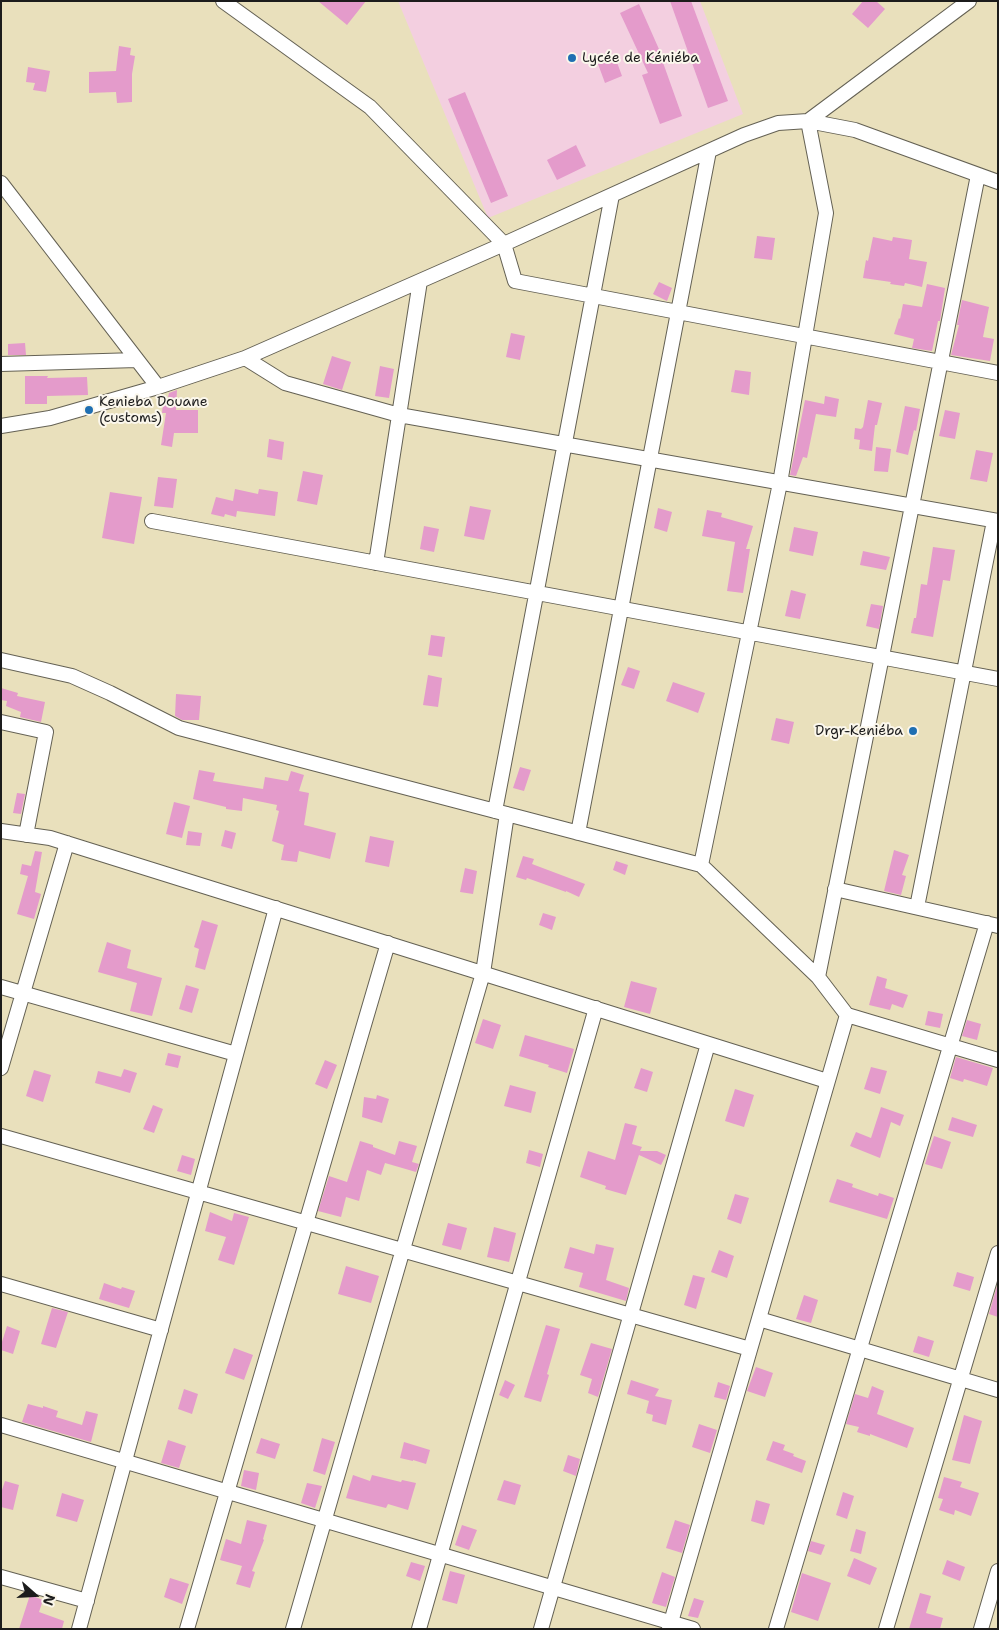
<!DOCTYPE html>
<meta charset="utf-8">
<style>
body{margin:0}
#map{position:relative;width:999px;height:1630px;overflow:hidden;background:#e9e0bc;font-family:"Shantell Sans",sans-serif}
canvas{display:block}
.frame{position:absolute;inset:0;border:2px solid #1c1c1c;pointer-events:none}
.north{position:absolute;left:10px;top:1570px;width:50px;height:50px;-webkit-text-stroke:4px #fbf7ec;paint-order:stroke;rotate:109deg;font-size:14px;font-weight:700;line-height:20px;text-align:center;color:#1c1c1c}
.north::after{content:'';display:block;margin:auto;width:18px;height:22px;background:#1c1c1c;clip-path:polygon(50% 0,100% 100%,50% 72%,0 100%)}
</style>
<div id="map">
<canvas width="999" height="1630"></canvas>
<div class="frame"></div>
<div class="north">N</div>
</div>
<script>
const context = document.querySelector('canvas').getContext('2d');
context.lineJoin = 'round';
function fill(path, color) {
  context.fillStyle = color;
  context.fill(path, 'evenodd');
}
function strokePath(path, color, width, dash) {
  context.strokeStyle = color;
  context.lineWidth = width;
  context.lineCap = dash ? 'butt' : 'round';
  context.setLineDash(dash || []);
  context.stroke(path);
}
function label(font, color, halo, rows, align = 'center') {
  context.font = font + ' "Shantell Sans",sans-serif';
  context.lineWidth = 4;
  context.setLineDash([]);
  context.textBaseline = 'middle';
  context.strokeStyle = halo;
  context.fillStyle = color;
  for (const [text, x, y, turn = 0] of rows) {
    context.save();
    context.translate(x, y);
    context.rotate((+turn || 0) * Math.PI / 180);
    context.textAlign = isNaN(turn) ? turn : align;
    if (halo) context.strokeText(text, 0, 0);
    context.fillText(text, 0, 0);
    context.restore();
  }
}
const built = new Path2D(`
 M398,1H700L743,114L488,218Z`);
const building = new Path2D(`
 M318,1H366L347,25Z
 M670,1H691L728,101L708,108Z
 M863,1H876L885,9L868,28L852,14Z
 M639,4L662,56L661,57L682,116L660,124L642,75L648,73L620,13Z
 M119,46L131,48L130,55L135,56L132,74V102L117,103L116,92L89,93V72L116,71Z
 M615,57L622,76L605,83L598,64Z
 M28,67L50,71L46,92L33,90L35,83L26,82Z
 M465,92L508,196L491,203L448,99Z
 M576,145L586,166L557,180L547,160Z
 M757,236L775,238L772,260L754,258Z
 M873,237L892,241L893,237L912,240L909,259L927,262L922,287L905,283L904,286L890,284L891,282L863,278L866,260L868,261Z
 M659,282L672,288L667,301L653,294Z
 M927,284L945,288L940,321H938L932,351L912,348L914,339L894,334L899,318L900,319L903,304L922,307Z
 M962,300L989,307L983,337L994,339L990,361L951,355L959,325H957Z
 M511,333L525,336L520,360L506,357Z
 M25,343L26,355H8V344Z
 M332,356L351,362L342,390L323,384Z
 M380,366L394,369L389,398L375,396Z
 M735,370L751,372L749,395L731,392Z
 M25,376H48L47,378L87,377L88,395L47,396V404H25Z
 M177,390L176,410H198V433H174L172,447L161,445L166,413H162L163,402H167L169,393Z
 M825,396L839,399L836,417L816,414L807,458L803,457L796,476L790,475L805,400L824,404Z
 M868,400L882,403L877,425H875L872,451L859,449L860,440L854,439L855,428L861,429L863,427Z
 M905,406L920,409L916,431L914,430L908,455L896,452Z
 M945,410L960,413L955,439L939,436Z
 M269,439L284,442L282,460L267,457Z
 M876,447L891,449L888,472L874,471Z
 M976,450L993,453L987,482L970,479Z
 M303,471L323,475L317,505L297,501Z
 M158,477L177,479L173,508L154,506Z
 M235,489L258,494L259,489L278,492L275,516L237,511L236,517L225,514L224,517L211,514L216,497L233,501Z
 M110,492L142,497L134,544L102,538Z
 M470,506L491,510L484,540L464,536Z
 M658,508L672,512L667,532L654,528Z
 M707,510L722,513L721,517L753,526L746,549H750L743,593L727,591L735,542L702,536Z
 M424,526L439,529L434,552L420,549Z
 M794,527L818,532L813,556L789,551Z
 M933,547L955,550L950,581L943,580L933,637L911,633L914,618H916L921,584L927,585Z
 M863,551L890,557L886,570L860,565Z
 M791,590L806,594L800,619L785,616Z
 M871,604L883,606L879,629L866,626Z
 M431,635L445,637L442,657L428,655Z
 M628,667L640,671L634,689L621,685Z
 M428,675L442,678L438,707L423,705Z
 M673,682L705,693L698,713L666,701Z
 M1,688L18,693L17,696L45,702L41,722L20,717L21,712L6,706L7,701L1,700Z
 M176,694L201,696L199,720H182L175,716Z
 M776,718L794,722L789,744L771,740Z
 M520,767L531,770L524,791L513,788Z
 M199,770L215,773L213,781L263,789L265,777L288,781L291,771L304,775L299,791L309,793L304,825L336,833L330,859L299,851L297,862L281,860L284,845L272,841L279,811L276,810L277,805L243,798L242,811L226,809V807L193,799Z
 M17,793L25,794L21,814L13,813Z
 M174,802L190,806L182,838L166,834Z
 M225,830L236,833L232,849L221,846Z
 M188,831L202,833L200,846L186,845Z
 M370,836L394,841L389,867L365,862Z
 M894,850L909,855L902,875L906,876L901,895L884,891Z
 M35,851L42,852L35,892L41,894L34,919L17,914L28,876L20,874L22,864L31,866Z
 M523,856L534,859L532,864L585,884L579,897L566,891V892L527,878L526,880L516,877Z
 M616,861L628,865L625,875L613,870Z
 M465,868L477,871L473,894L460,892Z
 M543,913L556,917L552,930L539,925Z
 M202,920L218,925L205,970L195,967L199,949L194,947Z
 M107,942L131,950L127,968L162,978L152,1016L130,1011L137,983L98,972Z
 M877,976L887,979L885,988L908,995L903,1008L892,1004L890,1010L869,1005Z
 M631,981L657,988L650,1014L624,1007Z
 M186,985L199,989L192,1013L179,1009Z
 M928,1011L943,1014L940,1028L925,1025Z
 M483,1019L501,1025L493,1049L475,1043Z
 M967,1020L981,1024L977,1040L962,1036Z
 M525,1035L574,1049L567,1073L548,1067L549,1065L519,1056Z
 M168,1053L181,1056L178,1068L165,1065Z
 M956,1057L993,1068L987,1086L964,1079L963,1082L950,1078Z
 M325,1060L337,1065L327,1089L315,1084Z
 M871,1067L887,1071L880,1094L864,1089Z
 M641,1068L653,1072L647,1092L634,1088Z
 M124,1069L137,1073L130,1093L95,1083L98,1071L121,1077Z
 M34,1070L51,1075L43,1102L26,1096Z
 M510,1085L536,1092L531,1113L504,1106Z
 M735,1089L754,1095L744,1127L725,1121Z
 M377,1095L389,1099L382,1123L362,1117L364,1097L376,1099Z
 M153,1105L163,1109L154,1133L143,1129Z
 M881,1107L904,1115L900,1126L891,1122L880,1158L850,1146L856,1132L871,1138Z
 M952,1117L977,1125L973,1137L948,1130Z
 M625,1123L637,1126L632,1144L642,1147L640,1151H657L666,1155L661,1165L639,1155L626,1195L605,1189L606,1186L580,1177L588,1151L615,1160Z
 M934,1136L951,1142L942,1169L925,1164Z
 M360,1141L373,1145V1147L395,1155L399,1141L417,1146L412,1162L419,1164L416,1172L385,1163L381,1175L367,1170L359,1201L346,1197L341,1217L318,1211L329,1176L347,1182Z
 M529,1150L543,1154L540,1167L526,1163Z
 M182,1155L195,1159L191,1175L177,1171Z
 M837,1179L853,1184L852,1187L878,1196L879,1193L894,1198L887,1219L829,1202Z
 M735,1194L749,1198L741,1224L727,1219Z
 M210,1212L232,1221L234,1213L249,1217L234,1265L218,1260L226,1237L205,1231Z
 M448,1223L467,1228L461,1250L442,1245Z
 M494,1227L516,1233L509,1262L487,1257Z
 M596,1244L614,1248L606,1280L629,1288L626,1301L579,1287L583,1273L564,1268L570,1247L594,1254Z
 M719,1250L734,1256L727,1278L711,1272Z
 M346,1266L379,1276L371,1303L338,1294Z
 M957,1272L974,1277L970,1291L953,1286Z
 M693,1275L705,1278L696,1309L684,1305Z
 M104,1283L121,1289L122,1287L135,1291L129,1308L99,1299Z
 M997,1286H998V1317L989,1314Z
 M804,1295L818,1300L811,1323L796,1319Z
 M52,1308L68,1312L56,1348L41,1344Z
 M546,1325L560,1329L547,1374L549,1375L541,1402L524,1397Z
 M7,1326L20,1331L13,1354L1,1350V1345Z
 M918,1336L934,1341L929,1357L913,1352Z
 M591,1343L612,1349L598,1397L588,1393L592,1379L580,1375Z
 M234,1348L253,1355L244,1380L225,1373Z
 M756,1367L773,1373L765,1397L747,1391Z
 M505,1380L515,1385L508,1399L499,1395Z
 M631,1380L659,1389L655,1396L672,1400L666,1425L652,1421L653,1415L646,1413L649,1401L627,1394Z
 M718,1382L730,1386L726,1400L714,1397Z
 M872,1386L884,1391L877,1414L914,1428L907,1448L870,1434V1436L857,1432L859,1427L846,1424L855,1394L868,1398Z
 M184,1389L198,1394L192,1414L178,1409Z
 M28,1404L43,1408V1406L58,1411L56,1417L82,1425L86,1411L98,1414L91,1442L22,1422Z
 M964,1415L982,1421L970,1464L952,1460Z
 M699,1424L717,1430L710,1453L692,1447Z
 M261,1438L280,1444L275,1459L256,1453Z
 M322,1438L335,1442L325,1475L313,1471Z
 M168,1440L186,1446L179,1468L161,1463Z
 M773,1441L785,1445L783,1450L794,1454L793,1456L806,1461L802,1473L766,1460Z
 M404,1442L430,1450L426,1464L413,1460V1461L400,1458Z
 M568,1455L580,1459L576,1476L563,1471Z
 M244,1470L259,1473L256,1490L241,1486Z
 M353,1475L370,1481L372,1475L401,1482L402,1480L416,1483L408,1510L388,1504L386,1508L346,1498Z
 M944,1477L962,1482L960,1487L979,1493L971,1516L955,1510L954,1515L939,1510L943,1499L938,1498Z
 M504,1480L521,1485L515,1505L497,1500Z
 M5,1481L19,1485L13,1510L1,1507V1493Z
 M307,1483L322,1486L315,1508L301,1503Z
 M843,1492L854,1496L847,1519L836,1515Z
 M62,1493L84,1500L77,1522L56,1516Z
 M756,1500L770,1504L764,1525L751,1521Z
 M247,1520L267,1525L263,1539L264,1540L252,1571L255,1572L250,1588L236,1584L242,1566L220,1560L226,1539L241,1544Z
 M675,1520L690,1525L682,1553L666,1548Z
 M462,1525L477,1530L469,1550L455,1545Z
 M856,1529L866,1532L861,1554L850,1551Z
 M811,1541L825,1545L821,1555L808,1551Z
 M854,1558L877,1568L870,1585L847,1576Z
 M947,1560L965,1567L960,1581L942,1574Z
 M411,1562L425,1566L420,1581L406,1576Z
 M450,1571L465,1575L457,1604L442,1600Z
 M662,1572L675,1577L666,1607L652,1603Z
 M802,1573L831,1583L818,1621L791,1612Z
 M170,1578L189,1584L182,1604L164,1597Z
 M920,1593L931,1596L926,1613L943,1618L940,1629H909Z
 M30,1595L43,1600L39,1612L64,1621L62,1629H19Z
 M694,1598L704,1601L698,1618L688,1616Z`);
const street = new Path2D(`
 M223,1L370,107L504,244L515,281L998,373
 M1,183L158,387
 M245,358L285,383L399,415L998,521
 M1,364L137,360
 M1,426L50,418L158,387L245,358L504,244L744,135L778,123L808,121L855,130L998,182
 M152,521L998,679
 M376,563L420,281
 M1,660L72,676L110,693L179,728L701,865L818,977L847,1015L998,1060
 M1,722L46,732L26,835
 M495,811L612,195
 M1,831L50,838L827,1081
 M578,833L709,151
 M701,865L780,483L826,213L808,121L969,1
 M835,889L998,926
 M917,907L994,521
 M818,977L978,175
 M1,987L236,1054
 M1,1068L67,843
 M1,1136L750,1349
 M1,1284L161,1330
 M759,1319L998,1390
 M1,1425L693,1629
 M1,1577L87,1601
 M79,1629L276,908
 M187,1629L388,943
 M293,1629L483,973L507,814
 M419,1629L596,1008
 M541,1629L708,1044
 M669,1629L847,1015
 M776,1629L987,923
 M886,1629L998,1253
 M981,1629L998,1571`);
const markers = [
 [572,58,5,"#1f6fb2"],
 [89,410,5,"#1f6fb2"],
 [913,731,5,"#1f6fb2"]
];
const poiNames = [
 ["Lycée de Kéniéba",582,58],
 ["Kenieba Douane",99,402],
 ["(customs)",99,418],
 ["Drgr-Keniéba",903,731,"right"]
];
fill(built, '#f3cfe0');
fill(building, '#e49bcb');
strokePath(street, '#646154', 16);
strokePath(street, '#fff', 14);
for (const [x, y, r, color] of markers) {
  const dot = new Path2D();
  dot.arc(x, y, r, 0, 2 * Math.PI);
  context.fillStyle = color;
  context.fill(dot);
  strokePath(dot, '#fbf7ec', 2);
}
label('14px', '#1c1c1c', '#fbf7ec', poiNames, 'left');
</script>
